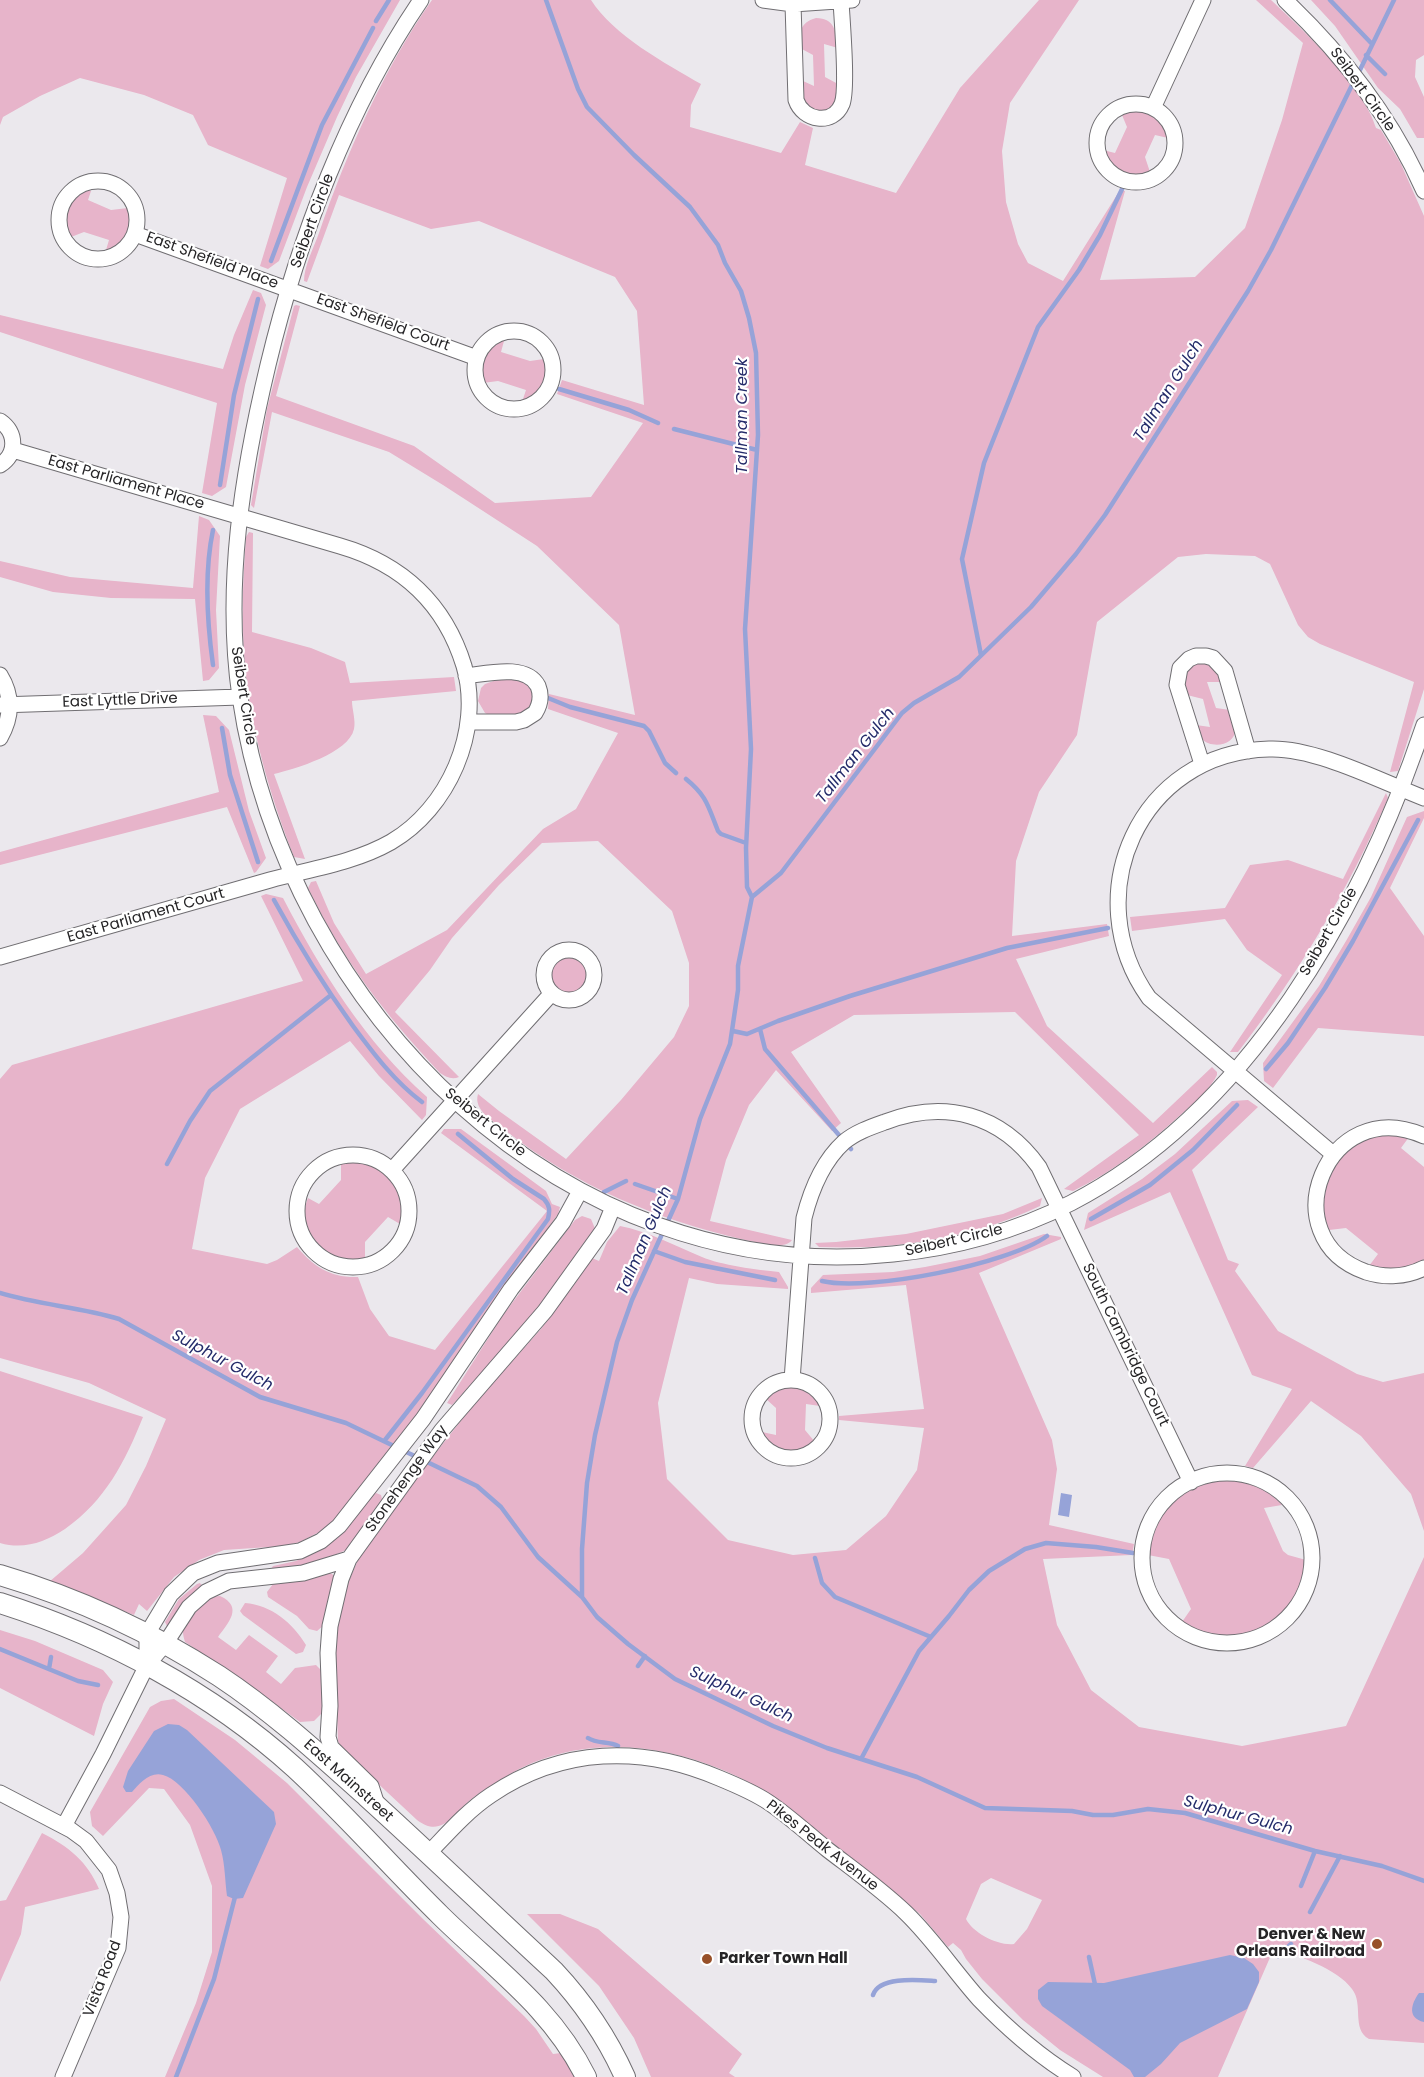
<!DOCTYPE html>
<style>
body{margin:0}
canvas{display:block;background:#ebe8ed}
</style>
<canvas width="1424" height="2077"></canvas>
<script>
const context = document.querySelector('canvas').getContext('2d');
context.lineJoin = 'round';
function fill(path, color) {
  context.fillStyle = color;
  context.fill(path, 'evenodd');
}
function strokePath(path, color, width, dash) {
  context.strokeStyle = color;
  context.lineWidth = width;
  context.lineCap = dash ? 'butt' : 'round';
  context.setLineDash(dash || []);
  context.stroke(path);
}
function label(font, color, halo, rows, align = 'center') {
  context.font = font + ' Poppins,sans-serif';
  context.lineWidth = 4.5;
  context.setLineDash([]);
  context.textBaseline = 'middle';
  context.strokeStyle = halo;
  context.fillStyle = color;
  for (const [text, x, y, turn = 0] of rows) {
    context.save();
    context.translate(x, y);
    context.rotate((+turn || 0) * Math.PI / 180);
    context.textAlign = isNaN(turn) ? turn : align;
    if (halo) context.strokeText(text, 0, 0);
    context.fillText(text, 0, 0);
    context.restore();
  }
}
const green = new Path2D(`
 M0,0H400L356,77L337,117L307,187L279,261L268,269L260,266L287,178L208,145L193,115L144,95L80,78L40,96L3,117L0,125Z
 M432,0H591C613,35 666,64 701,84L691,105L690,127L781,153L800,122L813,128L805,165L896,193L960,88L1039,0H1079L1010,103L1002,151L1006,202L1018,244L1028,263L1063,281L1120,190L1125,191L1100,280L1195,277L1245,228L1282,120L1303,43L1256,0H1271C1302,29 1365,88 1376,128L1381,130L1401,164L1424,216V689L1398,771L1390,772L1414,682L1320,644L1308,637L1298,625L1270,564L1255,556L1206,554L1178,557L1097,622L1077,735L1039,792L1016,861L1012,936L1107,924L1109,936L1016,959L1047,1026L1153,1123L1212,1067L1217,1072V1075C1211,1088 1197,1100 1186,1110C1152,1141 1115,1171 1073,1191L1064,1189L1139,1135L1015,1012L854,1015L791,1052L841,1123L832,1131L776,1070L749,1105L726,1160L710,1221L792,1240C784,1251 757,1242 745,1240C658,1220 576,1186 506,1131C494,1121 473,1111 478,1094L499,1111L566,1159L621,1100L674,1037L689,1006V963L672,911L598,841L542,843L499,885L452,938L430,970L395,1012L459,1077C452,1080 446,1077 440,1073C384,1013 344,962 308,888L311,882L316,881L334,923L366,974L447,930L543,829L576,809L618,733L548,709L549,694L635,715L619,625L537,546L443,485L389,452L272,412L254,508L251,505L267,409L294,306L296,305L300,306L276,396L414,446L495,503L591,497L643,423L557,394L562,380L644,405L637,311L615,277L479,221L431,229L339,195L307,282L304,281C304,266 314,247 319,233C347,152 383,70 432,0Z
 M1311,0H1424V55L1416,60L1415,77L1424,97V138H1417L1400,109L1378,88L1335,26Z
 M816,18C835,18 836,32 838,48L824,44L825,77L838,84L836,105L821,114L803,103L801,86L803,81L814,86L813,55L800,48C800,32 799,23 816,18Z
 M1138,110C1153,112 1167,121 1168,138L1155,135L1145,157L1150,172C1131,188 1110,168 1103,150L1115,153L1127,127L1122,115L1125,112Z
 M87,189L91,191L88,200L111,210L128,208C136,222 124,245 111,252L106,250L109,240L84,232L71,237C57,220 70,197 87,189Z
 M253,290L261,293L266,305L245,385L226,487L212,496L202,493L217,403L0,332V315L223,369L234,335Z
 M501,340L504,341L501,352L530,361L544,359C552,377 543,389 530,401L522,402L526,390L498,381L483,383C478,367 484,347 501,340Z
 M199,516L209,520L220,536L216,610L219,668L209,680L203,681L195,599L111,598L53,592L0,577V561L70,577L193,588Z
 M249,532L253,533L252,632L311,648L345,662L350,683L454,677L456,691L352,701C352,709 356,721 354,729C349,753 295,769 274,774L305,859L294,857C266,785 244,707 243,629C242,598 244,567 246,537Z
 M1209,662L1216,668L1221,682H1207L1216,708L1230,710C1232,716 1235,723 1235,729C1236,746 1211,749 1202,739C1198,735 1197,729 1196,725L1210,727L1203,699L1187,695C1183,686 1183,667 1194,664C1198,662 1204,663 1209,662Z
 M502,678L524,680L534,690L532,708L519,717L491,716L485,713L478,701L481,688L485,684Z
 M203,715L216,716L229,730L249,811L266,858L256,872L254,873L227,807L0,865V852L219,792Z
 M1386,793L1388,798C1349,889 1299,973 1238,1052H1230L1282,975L1247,950L1225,919L1132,931L1130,917L1225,908L1250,865L1288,860L1343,879Z
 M1424,811V818L1390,888L1424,936V1036L1318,1028L1273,1088L1264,1081L1263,1063L1319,986L1346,941L1371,897L1407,817Z
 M266,894L283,898C321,971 365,1042 427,1097L426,1115L422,1120L379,1076L350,1041L240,1109L205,1178L192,1249L267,1264L277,1260L297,1247C314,1267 331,1278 358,1277L370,1309L389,1336L435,1350L547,1211L441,1133L444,1129H461L546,1191L552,1204L560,1207L558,1214L472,1333L419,1414L329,1527L300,1542L284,1546L224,1550L199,1560L174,1577L147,1611L139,1604L134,1615L49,1582L83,1553L126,1505L146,1466L166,1419L89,1383L0,1358V1079L12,1065L303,981L261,896Z
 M550 975a19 19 0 1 1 38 0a19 19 0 1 1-38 0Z
 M1248,1100L1258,1107L1192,1170L1228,1260L1239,1264L1235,1271L1278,1331L1357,1374L1383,1382L1424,1373V1531L1411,1494L1361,1436L1311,1401L1253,1468L1245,1466L1292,1389L1252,1375L1170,1192L1084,1230L1088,1213L1142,1179L1175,1154L1232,1101Z
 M1391,1133L1409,1137L1401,1148L1424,1167V1260C1405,1270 1389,1271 1369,1266L1378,1254L1346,1228L1329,1230L1323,1212V1188L1335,1160L1359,1141Z
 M347,1160C374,1160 396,1175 403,1202C405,1210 406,1218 400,1224L388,1217L365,1242V1260C330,1274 293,1234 308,1198L319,1204L341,1180V1163Z
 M1042,1198L1040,1206C971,1239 895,1250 819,1247L815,1243L836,1242L906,1234L1003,1214Z
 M582,1216L591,1219L596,1231L532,1316L456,1401L452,1405L447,1403L503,1315L575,1220Z
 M620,1226C647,1231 676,1246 702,1257C720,1265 758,1270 779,1272L788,1287V1289L717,1284L689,1278L658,1403L667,1479L728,1540L793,1555L846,1550L886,1516L917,1470L924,1428L839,1420V1416L924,1409L906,1285L811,1293V1288L823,1275L893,1272L925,1267L980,1256L1044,1234L1061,1237V1239L979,1273L1052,1440L1057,1469L1049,1525L1134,1544L1132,1555L1043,1559L1057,1625L1091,1690L1139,1727L1242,1746L1346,1726L1424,1557V2043L1369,2039C1351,2029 1364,2004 1352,1989C1337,1968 1298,1957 1275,1946L1218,2077H1103L1060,2050L1023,2020L982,1979L966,1959L961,1950L953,1943L948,1947L920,1914L786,1805C706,1749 595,1723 507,1776C494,1784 480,1792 469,1801C452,1816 441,1838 417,1820L342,1750L338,1741L334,1639L345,1590L358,1560L398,1501L474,1404L541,1329L592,1258L599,1261L607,1242ZM991,1878L1042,1900L1027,1929L1014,1944C998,1946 973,1933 966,1919L981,1884Z
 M0,1371L143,1417C125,1462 105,1501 65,1529C45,1542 24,1550 0,1543Z
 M793,1386C804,1388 811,1393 820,1401V1406L806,1404L805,1430L815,1442C797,1456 777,1453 762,1437V1432L776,1435V1408L766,1399C774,1390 781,1387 793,1386Z
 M1227,1480C1249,1483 1267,1487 1282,1505L1264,1508L1283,1551L1288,1555L1306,1560C1298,1624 1239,1658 1182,1622L1191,1609L1169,1559L1148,1555C1159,1507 1177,1485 1227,1480Z
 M376,1493L381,1495L383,1503L346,1550L303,1569H271L273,1566L296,1561L327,1546L372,1494Z
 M329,1572L336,1577L324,1625L317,1631L309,1629L297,1616L268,1597L267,1592L273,1584Z
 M200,1583L203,1587L169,1626H167L165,1622L179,1599L197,1584Z
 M220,1596C244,1607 228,1623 218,1637L236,1650L249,1635L278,1656L266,1672L281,1684L295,1668L316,1665L323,1672L322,1713L314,1721L300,1722L244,1681L185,1642C184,1639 183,1635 183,1632C182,1615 205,1596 220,1596Z
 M245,1603C271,1605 293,1623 306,1645L303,1652L296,1654L243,1615L240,1611Z
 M0,1630L35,1641L103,1670L113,1682L103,1704L94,1736L0,1688Z
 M174,1699L235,1740L287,1783L423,1919L524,2016L536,2029L553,2054L561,2053L575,2077H165L196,2003L212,1952V1886L190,1825L164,1789L149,1788L103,1836L92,1826L90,1812L150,1707L161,1701Z
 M42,1833C68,1846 88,1862 99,1889L25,1907L21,1934L0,1982V1901L6,1900Z
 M527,1914H560L598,1929L742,2054L729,2073L735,2077H651L634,2038L599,1986Z`);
const water = new Path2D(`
 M1061,1493L1072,1495L1069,1517L1058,1515Z
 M168,1724L179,1725L187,1730L274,1812L276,1824L243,1898L234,1899L227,1896C225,1881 225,1864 221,1850C216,1829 184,1780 163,1775C150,1771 139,1784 132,1792H126L123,1787L128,1771L154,1731Z
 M1230,1955L1244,1958L1253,1964L1259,1972V1982L1247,2009L1180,2043L1161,2064L1145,2077H1134L1130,2070L1042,2006L1038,1999V1990L1048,1982L1104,1983Z
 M1419,1993H1424V2022C1407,2018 1411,2004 1419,1993Z`);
const stream = new Path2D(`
 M546,0L578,89L587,107L634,155L690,207L718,245L725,263L741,291L749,318L756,353L758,435L745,629L751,749L746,848L747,887L752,897
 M1330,0L1372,44
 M376,21L389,0
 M1366,55L1385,74
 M1358,74L1394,0
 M271,261L322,125L373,28
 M559,389L629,410L658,423
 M674,429L757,450
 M220,485L234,395L258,299
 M981,655L962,559L984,463L1038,327L1079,270L1100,235L1123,187
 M213,665C207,622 204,573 213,530
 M548,698L570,707L644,726L649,731L665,763L676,773
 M222,728L230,775L258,862
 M686,779C707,796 708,806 718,831L721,834L746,843
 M274,900C298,944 324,986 353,1026C373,1053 395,1082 422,1102
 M760,1029L765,1049L851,1149
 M733,1031L747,1034L778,1021L850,996L1007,948L1108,928
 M1266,1069L1288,1043L1325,988L1353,941L1418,820
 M167,1164L190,1121L210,1091L331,995
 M635,1184L678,1199
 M604,1192L626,1181
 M1091,1219L1150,1185L1193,1150L1237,1105
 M654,1251L685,1262L775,1280
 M822,1281C868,1292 1009,1264 1047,1236
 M0,1293C39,1305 81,1307 119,1319L260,1397L346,1423L477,1486L501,1507L538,1557L582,1597L597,1617L628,1644L675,1679L773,1726L827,1748L917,1777L985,1808L1072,1811L1093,1815H1113L1148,1809L1185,1813L1315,1851L1382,1866L1424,1881
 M385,1440L422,1393L548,1219C550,1210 550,1206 544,1199L513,1179L458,1134
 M815,1558L822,1583L835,1597L931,1637
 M582,1597V1549L587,1483L595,1435L617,1342L632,1300L678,1199L700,1119L730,1044L738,990V966L752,897L781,873L902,713L914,703L959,677L1031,607L1076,554L1105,515L1248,291L1271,250L1354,81
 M0,1649L78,1681L98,1685
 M638,1666L645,1656
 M49,1669L51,1657
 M588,1738C597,1744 609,1741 618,1746
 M861,1759L919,1651L949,1616L969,1590L989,1571L1025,1549L1046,1543L1096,1547L1133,1553
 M1301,1886L1315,1851
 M1310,1912L1340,1856
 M1278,1956L1291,1944
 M1089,1957L1096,1989
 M873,1995C879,1976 919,1980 935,1981
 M176,2077L214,1979L236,1893`);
const minor = new Path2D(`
 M421,0C348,107 298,240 268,365C242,474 224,586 240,697C286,1009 565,1289 893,1254C954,1248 1016,1231 1071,1203C1249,1111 1362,909 1424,725
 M763,0L793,4L852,0
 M1285,0C1343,55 1392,118 1424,191
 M793,4L796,100C803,121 833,126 842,104C848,89 842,21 841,1
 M1097 143a39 39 0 1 1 78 0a39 39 0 1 1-78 0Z
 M1153,108L1203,0
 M59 220a39 39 0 1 1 78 0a39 39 0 1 1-78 0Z
 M135,234L477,358
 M475 370a39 39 0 1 1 78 0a39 39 0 1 1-78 0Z
 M0,421C17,433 17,454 0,465
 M0,675C13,696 12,717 0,738
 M466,676C486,674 526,663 538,686C542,696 540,705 535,713L524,720L516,722H468
 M0,705L240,697
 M1202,764L1177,685L1180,668L1189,659L1196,656H1206L1213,658L1225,671L1248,751
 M544 975a25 25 0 1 1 50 0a25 25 0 1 1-50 0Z
 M0,957C90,932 180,906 270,880C310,869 354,863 391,842C448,809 483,731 464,666C445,604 402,564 340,546L13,450
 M1424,1136C1327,1092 1269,1238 1366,1272C1385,1278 1406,1277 1424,1268
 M1333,1154L1149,998C1076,896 1139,752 1269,749C1315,747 1380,781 1424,798
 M297 1211a56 56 0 1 1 112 0a56 56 0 1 1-112 0Z
 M392,1170L552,993
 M792,1380L804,1218C811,1190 822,1162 844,1142C856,1132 871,1127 885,1122C945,1099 1001,1114 1039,1167L1191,1482
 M752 1419a39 39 0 1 1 78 0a39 39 0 1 1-78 0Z
 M1142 1558a85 85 0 1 1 170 0a85 85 0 1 1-170 0Z
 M349,1559L341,1579L330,1626L328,1653L330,1706L328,1737L331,1747L371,1786L378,1808
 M147,1665V1634L171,1594L193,1573L218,1563L300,1551L321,1541L339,1526L423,1419L511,1289L563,1222L580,1191
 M0,1793L71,1830L86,1841L109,1870L117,1893L121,1917L118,1948L63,2077
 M64,1826L103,1754L147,1665L165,1644L189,1607L206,1592L229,1581L303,1573L349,1559L442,1430L545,1311L604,1229L613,1207
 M428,1854C448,1833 467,1811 491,1795C562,1747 642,1745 719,1778C736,1785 753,1792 768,1802C789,1816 808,1834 828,1850C854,1870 882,1890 906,1913C933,1939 954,1971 979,1999C1007,2028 1039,2056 1073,2077`);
const major = new Path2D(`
 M0,1575C78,1598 151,1632 219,1676C272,1711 319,1754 367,1797C430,1854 491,1913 554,1971C584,2003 607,2037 625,2077
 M0,1603C107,1637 211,1692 295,1768C346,1815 392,1868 441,1916C495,1969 552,2008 586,2077`);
const markers = [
 [1377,1944,6,"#975029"],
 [707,1959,6,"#975029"]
];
const streetNames = [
 ["Seibert Circle",1362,90,54],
 ["Seibert Circle",313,221,-70],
 ["East Shefield Place",212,261,20],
 ["East Shefield Court",383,323,20],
 ["East Parliament Place",126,483,16],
 ["Seibert Circle",243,696,81],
 ["East Lyttle Drive",120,701,-2],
 ["East Parliament Court",146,916,-16],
 ["Seibert Circle",1329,932,-60],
 ["Seibert Circle",485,1123,39],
 ["Seibert Circle",954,1241,-13],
 ["South Cambridge Court",1125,1345,64],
 ["Stonehenge Way",407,1479,-54],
 ["East Mainstreet",348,1781,42],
 ["Pikes Peak Avenue",822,1846,38],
 ["Vista Road",103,1979,-69]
];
const poiNames = [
 ["Denver & New",1365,1935],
 ["Orleans Railroad",1365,1952],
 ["Parker Town Hall",719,1959,"left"]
];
const waterNames = [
 ["Tallman Gulch",1169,391,-58],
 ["Tallman Creek",743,416,-90],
 ["Tallman Gulch",856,756,-52],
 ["Tallman Gulch",645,1241,-67],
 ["Sulphur Gulch",222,1361,28],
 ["Sulphur Gulch",741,1695,25],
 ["Sulphur Gulch",1238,1816,15]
];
fill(green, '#e7b4ca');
fill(water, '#96a3d8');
strokePath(stream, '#96a3d8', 4.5);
strokePath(minor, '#706e72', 17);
strokePath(major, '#706e72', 22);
strokePath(minor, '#fff', 15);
strokePath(major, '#fff', 20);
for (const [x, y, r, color] of markers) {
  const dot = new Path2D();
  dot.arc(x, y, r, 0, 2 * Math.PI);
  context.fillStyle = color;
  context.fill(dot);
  strokePath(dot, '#fff', 2);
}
label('15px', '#262527', '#fff', streetNames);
label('bold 15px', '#262527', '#fff', poiNames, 'right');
label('italic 16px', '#242b6a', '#fff', waterNames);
</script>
